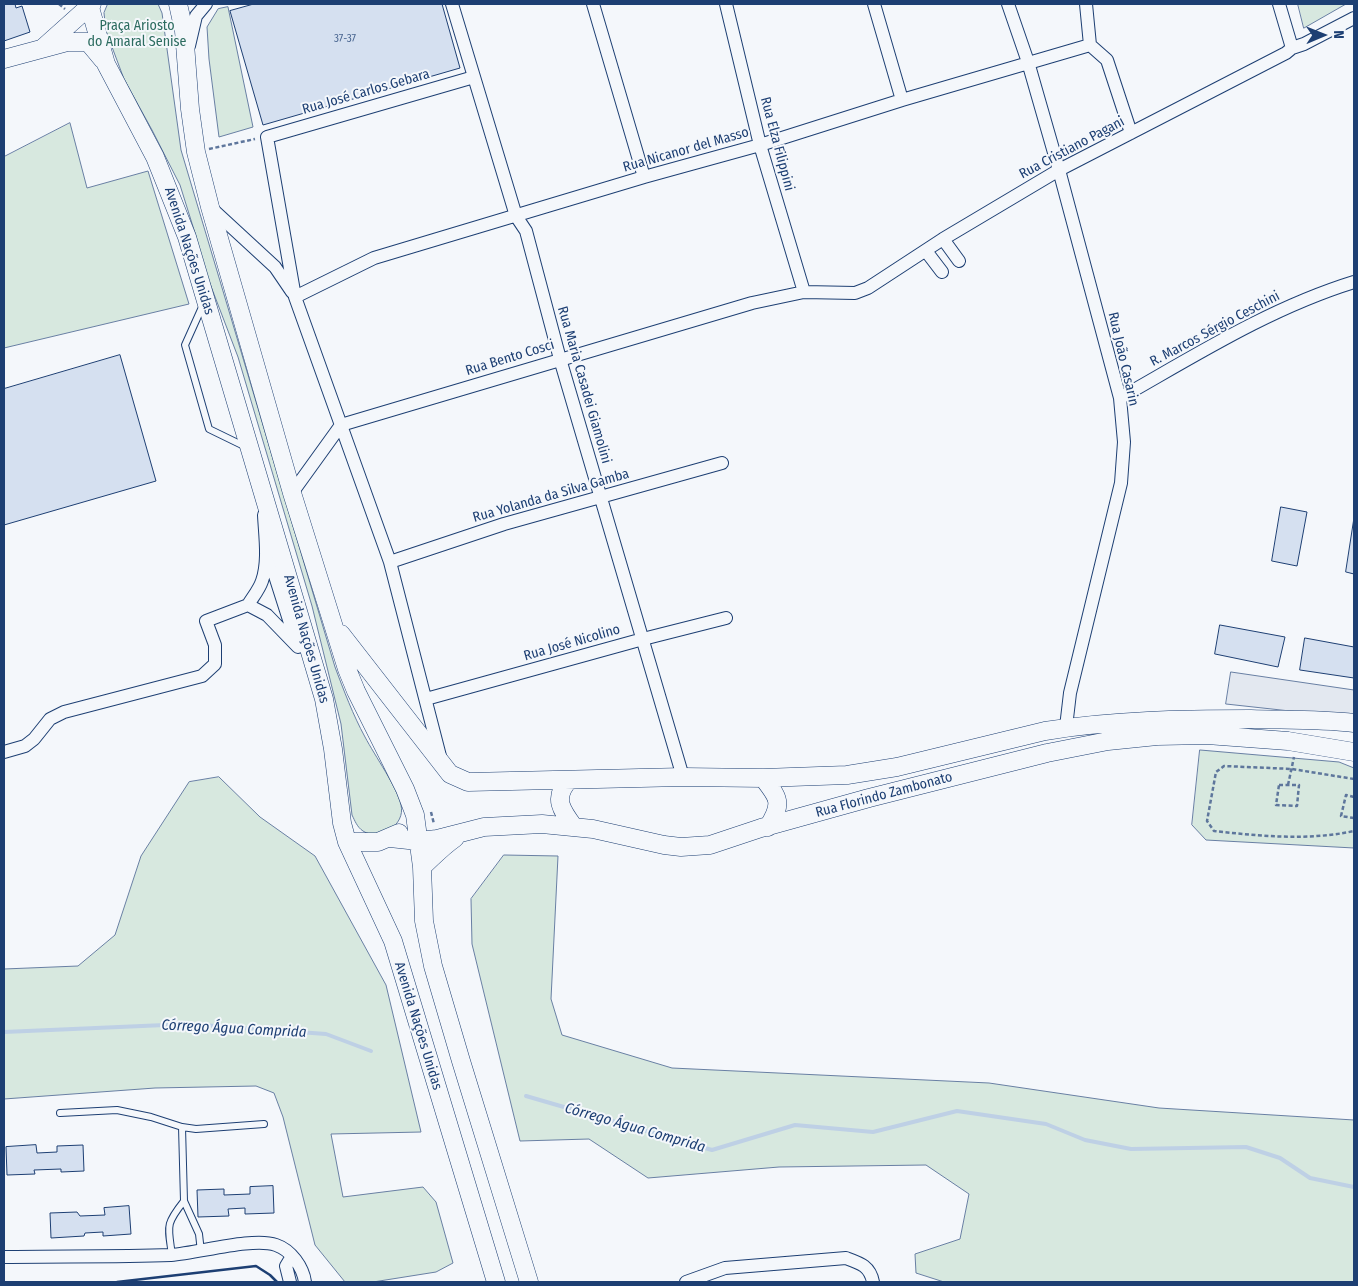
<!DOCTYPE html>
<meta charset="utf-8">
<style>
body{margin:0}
#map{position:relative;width:1358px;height:1286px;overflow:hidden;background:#f4f7fb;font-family:"Fira Sans Condensed",sans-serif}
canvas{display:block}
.frame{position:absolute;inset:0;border:5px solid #1d3f73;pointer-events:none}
.north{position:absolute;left:1298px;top:10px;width:50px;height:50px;-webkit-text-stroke:4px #f4f7fb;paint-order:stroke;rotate:89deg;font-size:14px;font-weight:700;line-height:20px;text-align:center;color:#1d3f73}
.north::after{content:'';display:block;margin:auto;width:18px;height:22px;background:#1d3f73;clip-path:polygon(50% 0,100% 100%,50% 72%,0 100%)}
</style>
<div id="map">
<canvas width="1358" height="1286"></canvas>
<div class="frame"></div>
<div class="north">N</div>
</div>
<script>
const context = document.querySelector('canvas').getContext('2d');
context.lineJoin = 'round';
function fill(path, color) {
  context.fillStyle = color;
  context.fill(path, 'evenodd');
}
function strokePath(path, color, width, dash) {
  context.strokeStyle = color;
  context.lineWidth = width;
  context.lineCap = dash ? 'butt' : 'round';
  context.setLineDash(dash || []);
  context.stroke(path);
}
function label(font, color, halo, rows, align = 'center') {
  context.font = font + ' "Fira Sans Condensed",sans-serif';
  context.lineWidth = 4;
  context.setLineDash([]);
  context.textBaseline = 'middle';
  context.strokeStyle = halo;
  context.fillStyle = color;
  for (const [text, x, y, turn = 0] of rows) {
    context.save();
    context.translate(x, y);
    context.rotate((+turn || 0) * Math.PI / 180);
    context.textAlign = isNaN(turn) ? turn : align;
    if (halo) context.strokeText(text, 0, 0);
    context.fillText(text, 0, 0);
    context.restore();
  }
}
const green = new Path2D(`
 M108,4H158L162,13L181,150L335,667C344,691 353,715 365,737C375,756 397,787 401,805C406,825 379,842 363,831C357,827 355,821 352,815L341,724L312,606L238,357L204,268L195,233L180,185L152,130L124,79L106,31L104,13Z
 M1298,4H1346L1304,28Z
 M228,7L253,127L219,137L209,59L207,27L218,9Z
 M70,123L87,188L148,171L189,304L4,348V157Z
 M1200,750L1339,762L1354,768V848L1206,840L1192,825Z
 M219,777L260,817L315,856L386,985L421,1132L331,1134L343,1197L423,1187L436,1202L453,1263L436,1272L373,1282H345L315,1245L283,1117L274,1093L256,1086L155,1088L4,1099V969L78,966L115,935L141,856L189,782Z
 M504,855L558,856L551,999L562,1035L672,1068L989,1083L1159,1108L1354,1120V1282H944L916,1273L915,1254L960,1239L969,1194L926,1165L779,1167L648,1178L589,1139L520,1141L472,944L471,899Z`);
const parking = new Path2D(`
 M1231,672L1354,690V718L1226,704Z`);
const stream = new Path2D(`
 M4,1032L188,1024L326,1034L371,1051
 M526,1096L712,1150L795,1125L873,1132L957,1111L1046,1124L1085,1140L1131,1149L1246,1147L1280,1158L1310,1178L1354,1187`);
const building = new Path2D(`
 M4,4H15L16,8L22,6L30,32L4,41Z
 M254,4H442L460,68L263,125L230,11Z
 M120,355L156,481L4,525V389Z
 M1281,507L1307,512L1297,566L1272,561Z
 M1354,518V574L1346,572Z
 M1220,625L1285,637L1278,667L1215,654Z
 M1305,638L1354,647V678L1300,670Z
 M36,1145L37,1153L57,1152V1146L83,1145L84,1171L61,1172V1169L34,1170L35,1174L7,1175L6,1147Z
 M273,1186L274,1213L245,1214V1208L228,1209L229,1216L198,1217L197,1190L224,1189V1195L250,1194V1187Z
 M129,1206L131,1234L103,1236V1232L85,1233L84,1236L51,1238L50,1213L77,1212L80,1216L105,1215L104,1208Z`);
const path = new Path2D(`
 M59,4L65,9
 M209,149L255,139
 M1354,779L1292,769L1224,766L1216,772L1207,821L1214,831C1260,836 1308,841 1354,831
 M1279,785H1299L1297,806L1276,805Z
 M1288,785L1294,757
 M1354,797L1346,795L1341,816L1354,818
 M431,812L434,824`);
const lane = new Path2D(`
 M203,305L185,345L209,429L246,447
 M60,1113L117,1110L151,1117L182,1127L196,1129L264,1124
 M182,1127L184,1201L199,1234L201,1252
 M172,1255C168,1226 165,1225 184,1201`);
const street = new Path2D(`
 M452,4L516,216L526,231L560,359L683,777
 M593,4L644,177
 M726,4L760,145L804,292
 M874,4L902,100
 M1008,4L1028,62L1059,170L1120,398L1124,442L1121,483L1070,693L1066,727
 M1086,4L1090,45L1107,60L1131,133
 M1279,4L1292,48
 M189,46L196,16L206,4
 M211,208L275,267L292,292
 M943,239L959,261
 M926,251L942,272
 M295,297L374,258L644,177L760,145L902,100L1090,45
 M1120,398C1196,355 1270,308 1354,282
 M292,493L341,425L752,303L804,292L855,293L868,288L943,239L1059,170L1286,53L1292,48L1304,44L1354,18
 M264,515C265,536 269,561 262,581C259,590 252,598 248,605L267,615L298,647
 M268,554L296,642
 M390,562L504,524L722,463
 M426,699L643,639L726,618
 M4,752L25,746L34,739L50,719L64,712L202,676L215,664V645L206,621L248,605
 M441,760L390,562L295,297L267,137L474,77
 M4,1257C59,1256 115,1257 171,1255C199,1253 253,1237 276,1245C291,1250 303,1267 305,1282
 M290,1282L286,1266L292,1256
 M686,1282L725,1268L846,1258C860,1263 870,1266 873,1282`);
const secondary = new Path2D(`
 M89,4L106,64L155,157L187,237L324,699L333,749L342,823L347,842L393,941L496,1282
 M178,4L184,31L190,109L196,152L210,207L292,493L347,669L356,691L405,789L415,815L422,867L424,921L433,966L461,1061L529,1282
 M44,47L92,4
 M4,59L67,42H88L103,60
 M341,634L450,774L468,782L683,777L763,778L847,775L897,767L1045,731C1113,720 1182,719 1251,719C1286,720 1320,719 1354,723
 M763,778C779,798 783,803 768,827
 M569,780C552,798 562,811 574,827
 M390,838L418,841L437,839L484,827L542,824L593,829L664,845L681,847L710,845L761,828L869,798L1047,753L1108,741L1157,736L1207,735L1288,741L1354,752
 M347,842H378L399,833
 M422,867C433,857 442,847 455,838`);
const wall = new Path2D(`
 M117,1282L256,1266L270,1275L277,1282`);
const numberNames = [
 ["37-37",345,39]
];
const parkNames = [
 ["Praça Ariosto",137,26],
 ["do Amaral Senise",137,42]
];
const streetNames = [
 ["Rua José Carlos Gebara",366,92,-16],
 ["Rua Elza Filippini",777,144,75],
 ["Rua Cristiano Pagani",1072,148,-28],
 ["Rua Nicanor del Masso",686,150,-16],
 ["Avenida Nações Unidas",189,251,72],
 ["R. Marcos Sérgio Ceschini",1215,329,-28],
 ["Rua Bento Cosci",510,358,-17],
 ["Rua João Casarin",1123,359,77],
 ["Rua Maria Casadei Giamolini",584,385,74],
 ["Rua Yolanda da Silva Gamba",551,496,-16],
 ["Avenida Nações Unidas",306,639,74],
 ["Rua José Nicolino",572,643,-16],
 ["Rua Florindo Zambonato",884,795,-15],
 ["Avenida Nações Unidas",418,1026,73]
];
const waterNames = [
 ["Córrego Água Comprida",234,1029,3],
 ["Córrego Água Comprida",635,1128,16]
];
fill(green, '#d7e8df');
strokePath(green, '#687fa3', 1);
fill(parking, '#e3e8f0');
strokePath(parking, '#687fa3', 1);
strokePath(stream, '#bed0e5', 4);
fill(building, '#d5e0f0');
strokePath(building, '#1d3f73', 1);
strokePath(lane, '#1d3f73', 8);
strokePath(street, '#1d3f73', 14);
strokePath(secondary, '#1d3f73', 19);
strokePath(path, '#5e769c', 2.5, [4, 2.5]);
strokePath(lane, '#f4f7fb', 6);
strokePath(street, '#f4f7fb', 12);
strokePath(secondary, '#f4f7fb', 18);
strokePath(wall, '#1d3f73', 2.5);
label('11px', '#4b6792', null, numberNames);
label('14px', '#2c6c60', '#f4f7fb', parkNames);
label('14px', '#1d3f73', '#f4f7fb', streetNames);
label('italic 15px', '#1d3f73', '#f4f7fb', waterNames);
</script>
